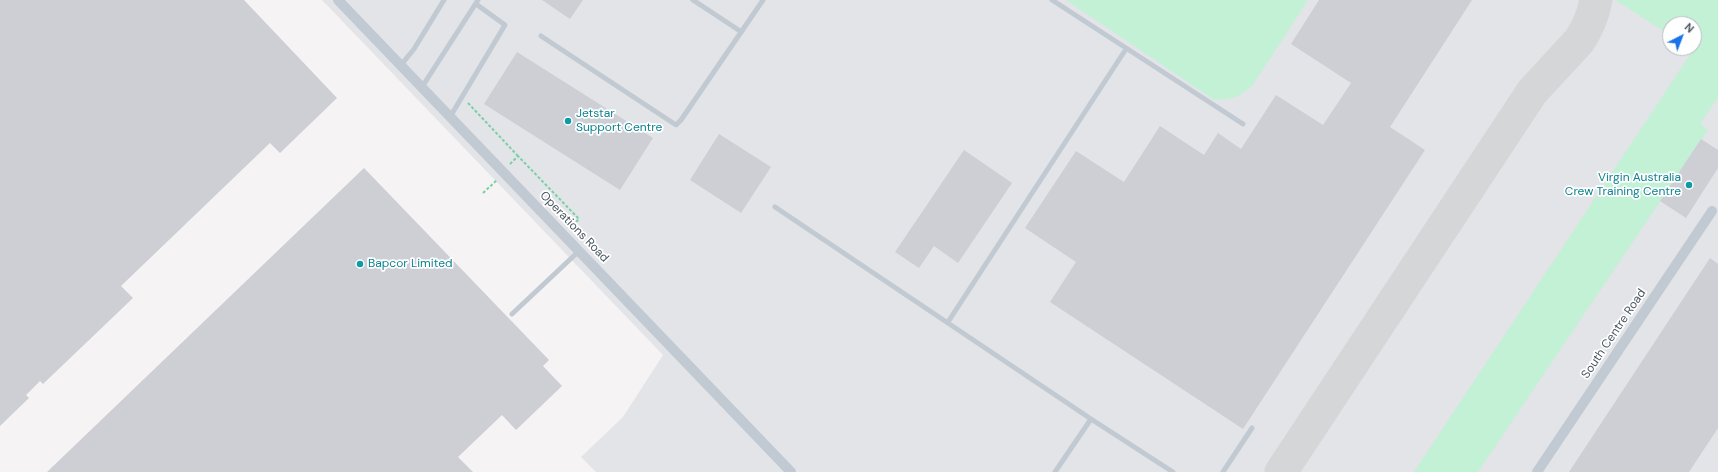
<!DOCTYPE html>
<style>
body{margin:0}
#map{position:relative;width:1718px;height:472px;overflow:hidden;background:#f5f3f3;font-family:"DM Sans",sans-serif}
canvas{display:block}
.north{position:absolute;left:1662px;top:16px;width:40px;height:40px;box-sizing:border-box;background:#fff;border:1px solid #b7bbc0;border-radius:50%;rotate:42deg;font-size:11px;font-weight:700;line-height:16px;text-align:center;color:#4a5661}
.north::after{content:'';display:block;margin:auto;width:14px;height:18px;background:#1a73e8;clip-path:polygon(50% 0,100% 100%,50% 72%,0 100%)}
</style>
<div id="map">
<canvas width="1718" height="472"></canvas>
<div class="north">N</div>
</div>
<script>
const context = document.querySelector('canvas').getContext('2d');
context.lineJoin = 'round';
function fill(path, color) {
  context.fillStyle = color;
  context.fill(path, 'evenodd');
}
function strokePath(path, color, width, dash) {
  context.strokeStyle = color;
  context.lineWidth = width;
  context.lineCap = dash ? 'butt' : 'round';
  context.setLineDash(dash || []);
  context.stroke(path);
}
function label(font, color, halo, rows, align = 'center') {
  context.font = font + ' "DM Sans",sans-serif';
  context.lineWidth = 3.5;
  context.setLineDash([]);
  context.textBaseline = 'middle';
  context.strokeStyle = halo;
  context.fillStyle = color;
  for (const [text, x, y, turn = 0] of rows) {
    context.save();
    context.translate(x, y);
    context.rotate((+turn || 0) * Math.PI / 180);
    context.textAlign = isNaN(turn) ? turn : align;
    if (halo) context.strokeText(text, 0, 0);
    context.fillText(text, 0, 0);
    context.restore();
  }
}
const airport = new Path2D(`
 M322,0H1718V472H596L581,457L623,417L663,355ZM1670,24H1694V48H1670Z`);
const green = new Path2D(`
 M1066,0H1308L1252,86L1237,97L1222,100L1213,99Z
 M1615,0H1718V97L1700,124L1708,130L1478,472H1414L1693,50L1690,48H1694V24H1670V35Z`);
const taxiway = new Path2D(`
 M1281,472L1532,92L1579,41C1588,28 1593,16 1596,0`);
const building = new Path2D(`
 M0,0H244L337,98L280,153L270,143L121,286L133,298L43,384L40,381L26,395L29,398L0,426Z
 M542,0H583L570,19Z
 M1319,0H1472L1390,127L1425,150L1243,429L1050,302L1076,262L1025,228L1076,151L1124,182L1160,126L1204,155L1218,133L1241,149L1276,95L1323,125L1351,83L1291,44Z
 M517,52L653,138L620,190L484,104Z
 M719,134L771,167L741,213L690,180Z
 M1701,139L1718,150V168L1686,218L1660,201Z
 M964,150L1012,183L958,263L934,246L919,268L895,252Z
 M364,168L549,360L543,366L562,386L516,430L502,415L458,457L473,472H47Z
 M1710,258L1718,264V428L1689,472H1569Z`);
const path = new Path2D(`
 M468,103L518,156
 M510,164L518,156L579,219L571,226
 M483,193L497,180`);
const service = new Path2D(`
 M693,0L740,31
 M1052,0L1243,124
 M541,36L676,125L681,120L763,0
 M401,65L414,49L444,0
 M422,87L478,0
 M450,117L505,25L476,4
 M775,207L1091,419L1173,472
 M512,314L579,251
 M948,322L1126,49
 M1055,472L1091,419
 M1223,472L1252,428`);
const minor = new Path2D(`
 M338,0L791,472
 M1537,472L1712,211`);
const markers = [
 [568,121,4,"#0f9aa8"],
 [1689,185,4,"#0f9aa8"],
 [360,264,4,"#0f9aa8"]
];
const cultureNames = [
 ["Jetstar",576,114],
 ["Support Centre",576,128],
 ["Virgin Australia",1681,178,"right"],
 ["Crew Training Centre",1681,192,"right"],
 ["Bapcor Limited",368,264]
];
const streetNames = [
 ["Operations Road",574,227,46],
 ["South Centre Road",1614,334,-56]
];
fill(airport, '#e2e4e7');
fill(green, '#c3f1d5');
strokePath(taxiway, '#d5d6d8', 33);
fill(building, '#cdcfd5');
strokePath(path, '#7ad0a6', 2, [3, 2]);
strokePath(service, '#c1cad2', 5);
strokePath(minor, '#c1cad2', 10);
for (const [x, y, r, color] of markers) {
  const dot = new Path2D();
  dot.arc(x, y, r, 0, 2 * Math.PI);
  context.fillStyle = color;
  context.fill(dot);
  strokePath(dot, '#fff', 1.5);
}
label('12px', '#0d838f', '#fff', cultureNames, 'left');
label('12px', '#4a5661', '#fff', streetNames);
</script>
